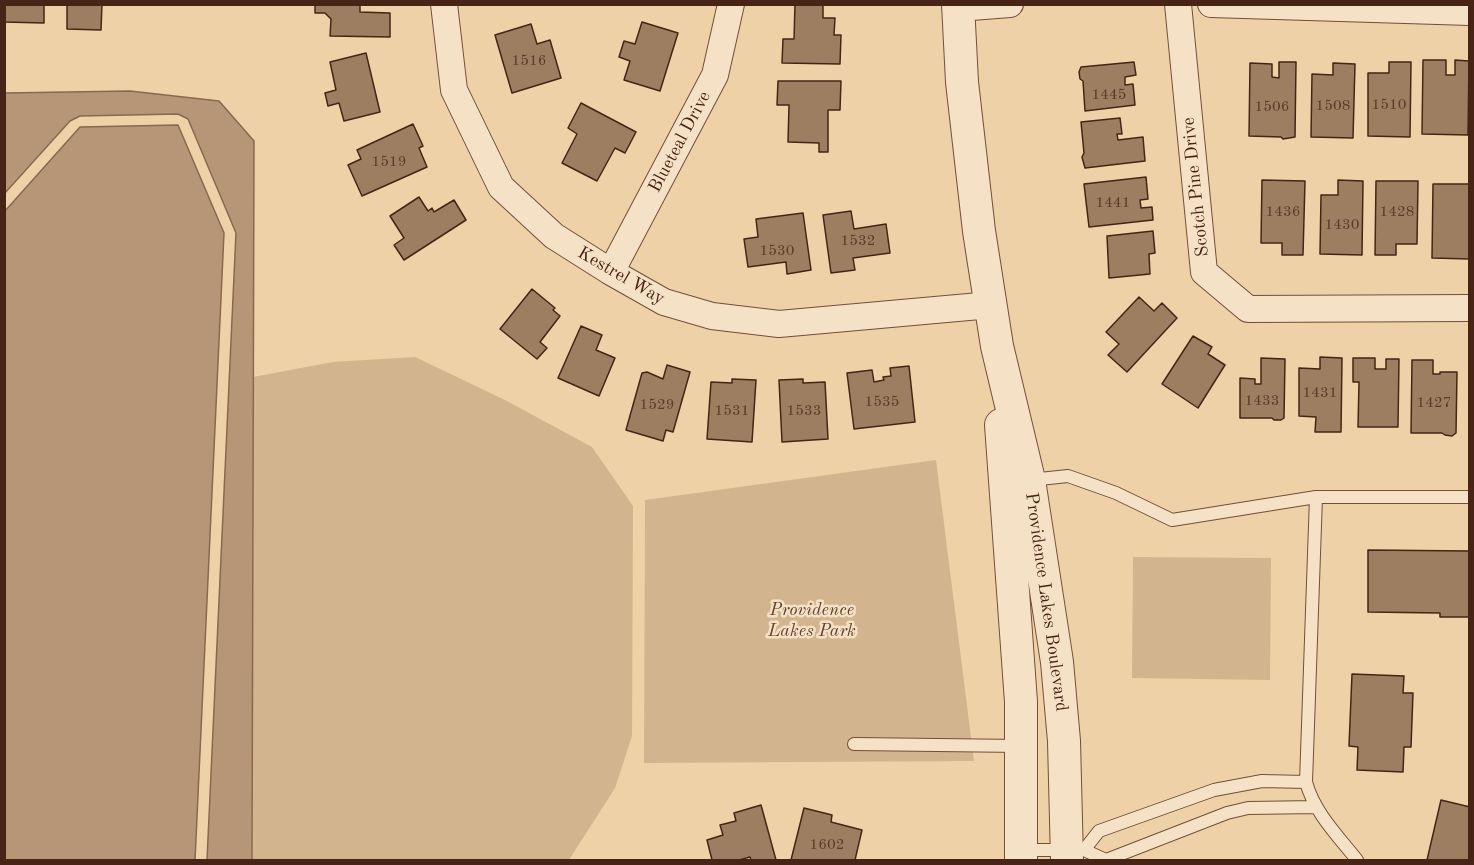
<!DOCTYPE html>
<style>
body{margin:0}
#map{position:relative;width:1474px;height:865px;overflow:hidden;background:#efd1a7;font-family:"Old Standard TT",serif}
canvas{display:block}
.frame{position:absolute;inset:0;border:6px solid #472416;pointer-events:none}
</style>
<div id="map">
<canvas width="1474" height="865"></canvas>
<div class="frame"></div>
</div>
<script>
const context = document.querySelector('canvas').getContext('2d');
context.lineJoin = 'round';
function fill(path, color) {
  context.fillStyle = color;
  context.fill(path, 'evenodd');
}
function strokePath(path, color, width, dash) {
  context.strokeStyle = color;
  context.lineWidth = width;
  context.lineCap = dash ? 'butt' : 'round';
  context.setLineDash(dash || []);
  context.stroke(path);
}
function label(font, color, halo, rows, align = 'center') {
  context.font = font + ' "Old Standard TT",serif';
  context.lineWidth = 5;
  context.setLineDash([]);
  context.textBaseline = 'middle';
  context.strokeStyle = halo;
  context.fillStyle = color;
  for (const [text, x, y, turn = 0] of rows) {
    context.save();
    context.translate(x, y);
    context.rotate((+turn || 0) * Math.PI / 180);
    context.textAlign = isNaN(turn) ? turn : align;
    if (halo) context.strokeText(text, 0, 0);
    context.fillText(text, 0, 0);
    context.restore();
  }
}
const green = new Path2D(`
 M415,357L505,400L592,447L633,506L632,736L615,788L569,860H253V377L333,362Z
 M936,460L974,761L644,763L645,500Z
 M1133,557L1271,558L1270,680L1132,678Z`);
const water = new Path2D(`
 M130,91L219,101L254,141L252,860H207L236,233L188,119L178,114L80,116L70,121L5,193V93Z
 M178,125L224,233L195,860H5V211L80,127Z`);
const building = new Path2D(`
 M4,4H44V23L4,22Z
 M67,4H102L101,30L67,29Z
 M315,4H360V12L390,13V37L330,36L331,19L325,13H315Z
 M795,4H823V18H835L834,35H841L840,64L782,63L783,39H794Z
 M642,22L678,33L660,91L624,80L630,61L619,57L624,41L635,44Z
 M531,24L537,44L550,40L561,78L512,93L495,35Z
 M366,53L380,112L344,121L339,103L328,106L325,93L336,90L330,62Z
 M1423,60H1446V75H1455V60L1469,61L1468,135L1422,134Z
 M1134,62L1136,75L1125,77V85L1133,84L1135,105L1085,111L1083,81L1080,79L1079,72L1081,67Z
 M1279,62H1296L1295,137L1283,139L1281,137L1249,136L1250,63L1272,64V77L1279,78Z
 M1389,62H1411L1410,137L1368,136V73H1389Z
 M1333,63L1355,64L1353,138L1311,137L1312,74L1333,75Z
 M778,81H841L840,110H828V152H819V143L788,142L789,105H777Z
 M581,103L636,132L625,153L615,148L597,181L562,163L577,134L568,128Z
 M1120,118L1122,134H1117L1118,140L1143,137L1145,161L1085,168L1082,157L1084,153L1081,122Z
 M413,124L423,146L419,148L427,167L362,196L348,165L361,159L357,150Z
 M1146,177L1148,199L1140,200L1141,208L1152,207L1153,220L1089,227L1084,184Z
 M1262,180L1305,181L1303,255H1282V243H1261Z
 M1338,180L1363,181L1362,255L1320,254L1321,195H1338Z
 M1376,181H1418L1417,244H1396V255H1375Z
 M1433,184H1470V259L1432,258Z
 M419,197L428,211L432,208L434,212L454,200L466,220L404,260L394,245L404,238L390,216Z
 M851,211L854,229L886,224L890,253L853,258L855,270L831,273L823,215Z
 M803,213L811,270L787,274L786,262L748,267L744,239L758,237L756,219Z
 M1153,231L1155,253L1149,254L1150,274L1109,278L1107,236Z
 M532,289L555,308L553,310L560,316L540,342L547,348L537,359L500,329Z
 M1139,297L1154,311L1162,303L1177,318L1127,372L1108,355L1119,344L1106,332Z
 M581,326L602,335L596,350L615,358L599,396L558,378Z
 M1193,336L1212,347L1208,354L1225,365L1198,408L1162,384Z
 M1320,357L1342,358L1341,432H1315L1316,417L1299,416V368L1320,369Z
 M1261,358L1285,359L1284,418L1281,420H1274L1272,418H1240V378L1255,379V384H1261Z
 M1353,358H1375V369H1386V359H1399L1398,427H1358L1359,382H1353Z
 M1412,360H1433V374H1440V372H1457L1456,433L1452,436L1445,435L1442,433H1411Z
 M667,365L690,372L673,432L666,430L663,441L626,430L642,373L647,372L663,379Z
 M909,366L915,422L854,429L847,373L872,370L874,382L884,380L883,377L891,376L890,368Z
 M732,379L756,380L752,442L707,439L711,382L732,383Z
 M803,379V383L825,382L828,439L782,442L779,380Z
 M1368,550L1470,551V617H1440V613L1368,612Z
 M1352,674L1404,676L1403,693H1413L1411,747H1404L1403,772L1357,770L1358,747L1349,746Z
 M1441,800L1470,807V860H1427Z
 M761,805L776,860H751L750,857L739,860H712L707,840L723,835L720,825L736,821L734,813Z
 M804,808L832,815L831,822L862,830L855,860H791Z`);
const service = new Path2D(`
 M1030,480L1068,476L1116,493L1172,520L1316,497H1470
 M1316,497L1306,782C1314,812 1338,836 1357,860
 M854,744L1021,746
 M1023,850H1084L1106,860L1227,813L1248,808L1316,807
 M1084,850L1099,831L1214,790L1262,781L1306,782`);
const minor = new Path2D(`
 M444,4L454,90L501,187L554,236L611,272L664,302L712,316L779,324L991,305
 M1178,4L1204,272L1248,309L1470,308
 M1211,4L1470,12
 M958,8L1010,4
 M611,272L715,75L731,4`);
const tertiary = new Path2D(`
 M958,4L962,82L979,231L997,346L1029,480L1057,662L1064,741L1067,860
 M1001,425L1021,702V860`);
const numberNames = [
 ["1516",529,61],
 ["1445",1109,95],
 ["1510",1389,105],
 ["1508",1333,106],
 ["1506",1272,107],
 ["1519",389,162],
 ["1441",1113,203],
 ["1436",1283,212],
 ["1428",1397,212],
 ["1430",1342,225],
 ["1532",858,241],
 ["1530",777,251],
 ["1431",1320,393],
 ["1433",1262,401],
 ["1535",882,402],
 ["1427",1434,403],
 ["1529",657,405],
 ["1531",732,411],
 ["1533",804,411],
 ["1602",827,845]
];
const streetNames = [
 ["Blueteal Drive",680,142,-62],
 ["Scotch Pine Drive",1196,187,-96],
 ["Kestrel Way",621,276,30],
 ["Providence Lakes Boulevard",1046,602,82]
];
const parkNames = [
 ["Providence",812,610],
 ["Lakes Park",812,631]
];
fill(green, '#d2b48e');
fill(water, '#b69676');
strokePath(water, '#8a6850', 1.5);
fill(building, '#9e7e61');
strokePath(building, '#472416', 1.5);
strokePath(service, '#714f3a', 14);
strokePath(minor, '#714f3a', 28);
strokePath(tertiary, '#714f3a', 34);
strokePath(service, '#f5e1c6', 12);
strokePath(minor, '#f5e1c6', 26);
strokePath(tertiary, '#f5e1c6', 32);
label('15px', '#5d3a29', null, numberNames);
label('18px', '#472416', '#f5e1c6', streetNames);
label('italic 18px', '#63412e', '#f5e1c6', parkNames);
</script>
